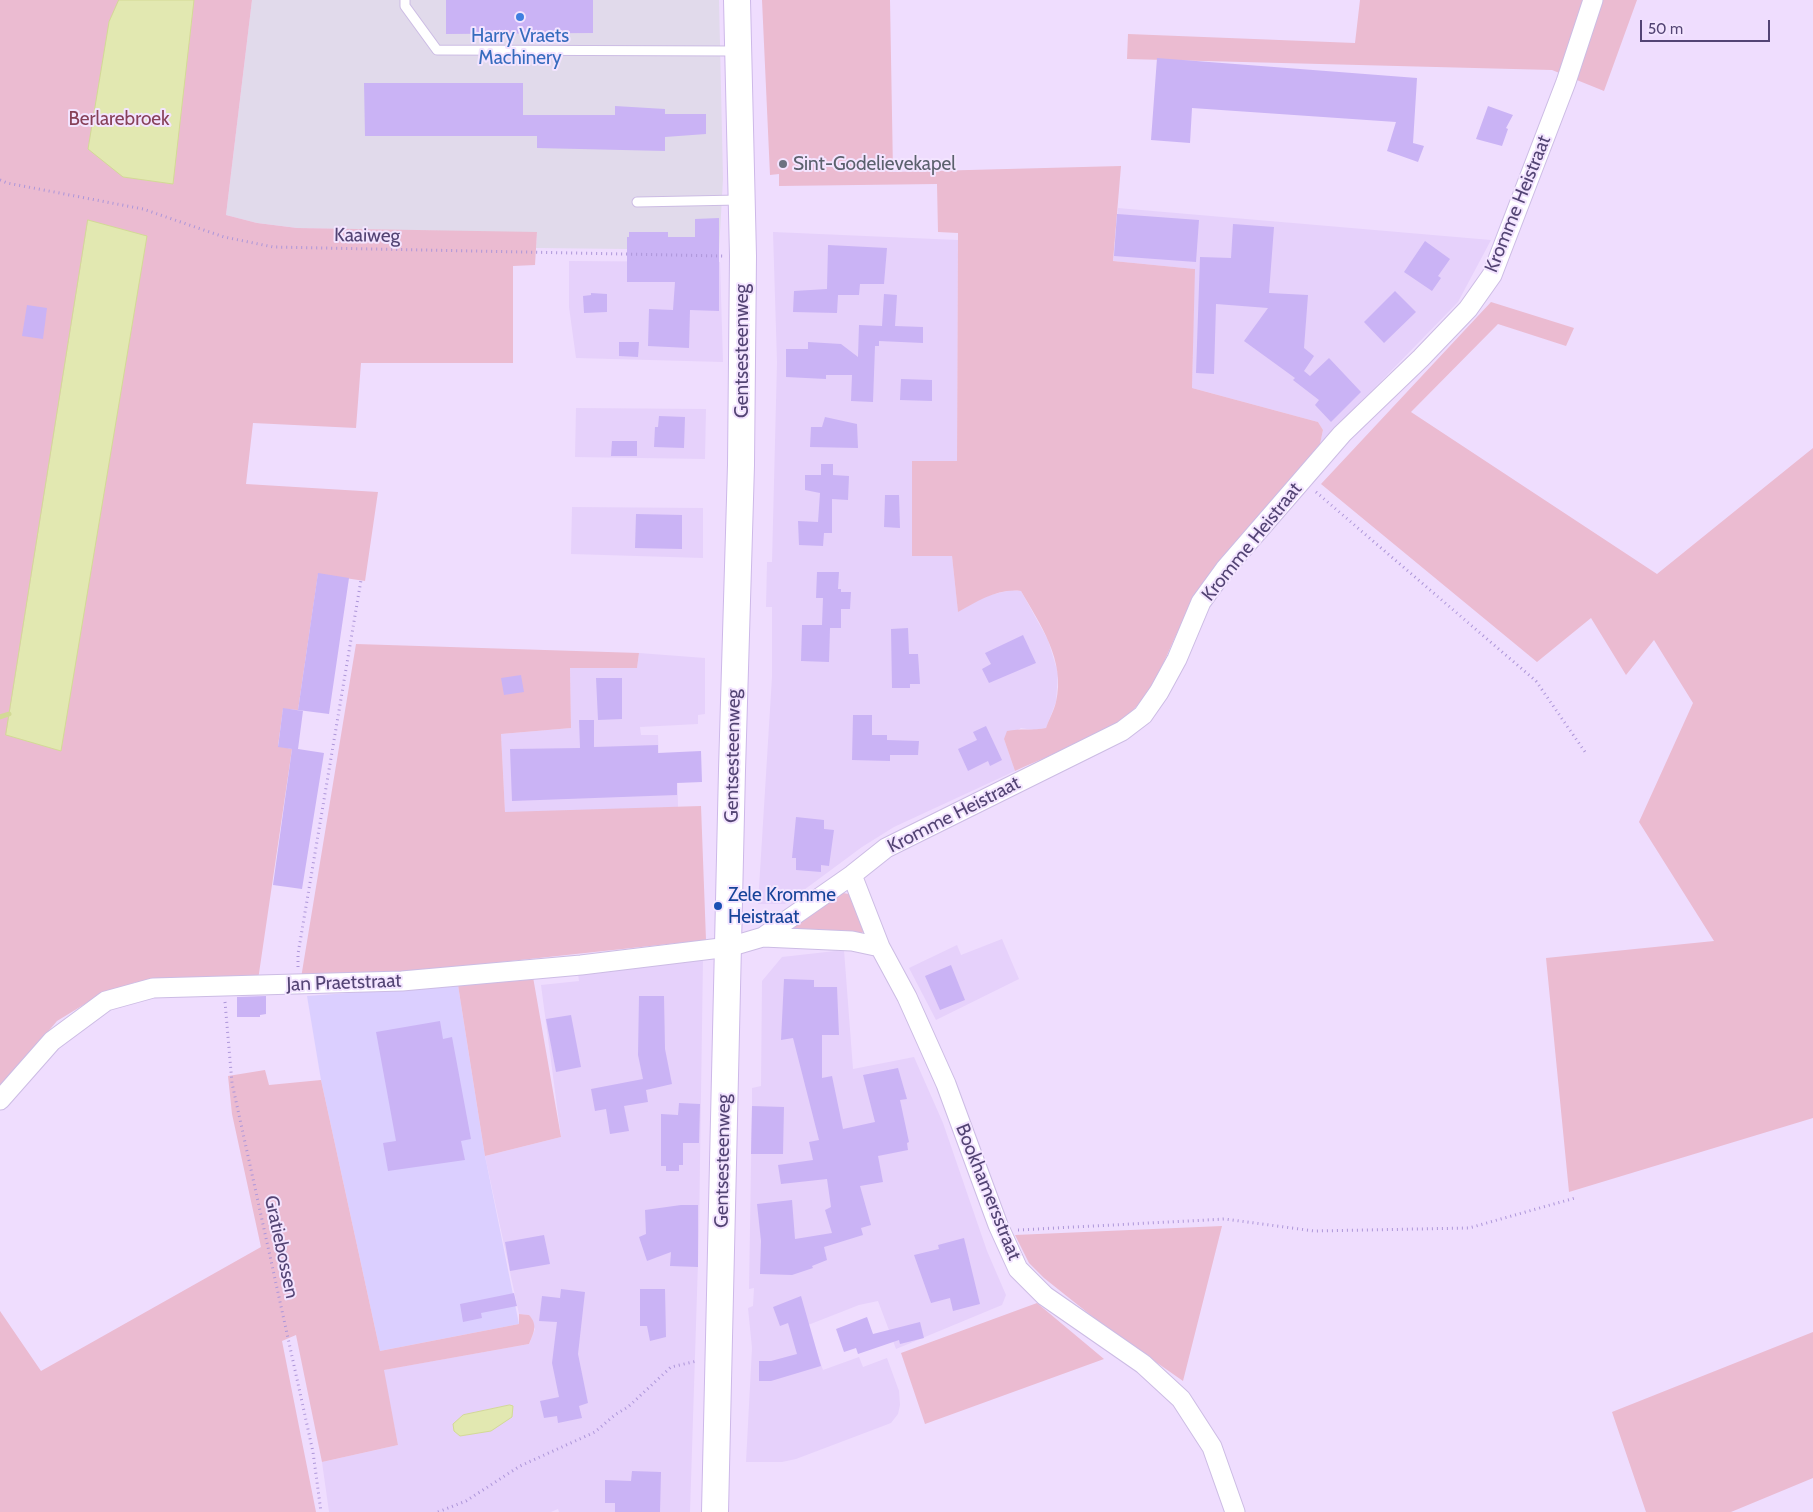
<!DOCTYPE html>
<style>
body{margin:0}
#map{position:relative;width:1813px;height:1512px;overflow:hidden;background:#efddfe;font-family:Cabin,sans-serif}
canvas{display:block}
.scale{position:absolute;left:1640px;top:20px;width:130px;height:22px;box-sizing:border-box;border:2px solid #534474;border-top:0;padding-left:6px;font-size:15px;line-height:18px;white-space:nowrap;color:#534474;-webkit-text-stroke:4px #f3e4ff;paint-order:stroke}
</style>
<div id="map">
<canvas width="1813" height="1512"></canvas>
<div class="scale">50 m</div>
</div>
<script>
const context = document.querySelector('canvas').getContext('2d');
context.lineJoin = 'round';
function fill(path, color) {
  context.fillStyle = color;
  context.fill(path, 'evenodd');
}
function strokePath(path, color, width, dash) {
  context.strokeStyle = color;
  context.lineWidth = width;
  context.lineCap = dash ? 'butt' : 'round';
  context.setLineDash(dash || []);
  context.stroke(path);
}
function label(font, color, halo, rows, align = 'center') {
  context.font = font + ' Cabin,sans-serif';
  context.lineWidth = 4;
  context.setLineDash([]);
  context.textBaseline = 'middle';
  context.strokeStyle = halo;
  context.fillStyle = color;
  for (const [text, x, y, turn = 0] of rows) {
    context.save();
    context.translate(x, y);
    context.rotate((+turn || 0) * Math.PI / 180);
    context.textAlign = isNaN(turn) ? turn : align;
    if (halo) context.strokeText(text, 0, 0);
    context.fillText(text, 0, 0);
    context.restore();
  }
}
const residential = new Path2D(`
 M1118,208L1491,240L1458,302L1320,444L1323,430L1318,422L1192,388L1194,269L1113,261Z
 M773,232L958,240L957,462L913,513L912,556H952L958,611L986,596L1011,590L1021,591L1048,640L1058,673L1056,702L1046,728L1034,730L1021,728L1004,739L1015,771L894,827L862,847L785,904H758L772,677V607H766L767,562H772L777,362Z
 M569,261L720,262L723,362L576,358L569,307Z
 M576,408L706,409L705,459L575,457Z
 M572,507L703,508V558L571,554Z
 M639,653L705,658V714L698,715V724L640,727L641,735H658L659,764H677L678,807L505,813L501,734L571,728L570,667L637,668Z
 M1002,939L1019,979L936,1020L909,968L957,945L961,955Z
 M844,950L853,1069L914,1057L943,1123L987,1251L1006,1295L1002,1305L896,1349L878,1301L859,1305L808,1325L823,1370L859,1357L863,1367L887,1358L899,1391L900,1405L898,1414L891,1423L796,1459L782,1462H746L752,1348L748,1308L753,1306L754,1288L749,1289L752,1106V1088L761,1086L762,981L782,957Z
 M703,958L699,1231L690,1512H559L558,1509L551,1512H329L322,1462L398,1445L383,1370L529,1344L535,1329L529,1315L519,1314L485,1156L561,1137L541,985L579,981L578,974Z`);
const commercial = new Path2D(`
 M458,985L485,1156L519,1324L380,1351L321,1080L307,996Z`);
const industrial = new Path2D(`
 M252,0H719L723,179L719,250L536,248L537,233L297,228L257,223L226,215Z`);
const green = new Path2D(`
 M0,0H252L226,215L257,223L297,228L537,232L535,265L513,266V363H361L356,428L253,423L246,484L378,492L365,581L318,574L298,710L283,709L278,746L292,749L258,980L136,982L98,996L57,1021L0,1088Z
 M762,0H890L893,172L1121,166L1113,261L1195,269L1192,388L1318,422L1323,430L1320,444C1276,496 1229,547 1192,605C1170,639 1161,684 1130,713C1107,734 1045,757 1015,771L1004,739L1007,731C1020,728 1033,731 1046,728C1049,719 1054,711 1056,702C1066,661 1040,624 1021,591C998,588 978,601 958,612L952,556H912V461H957L958,233L938,232L937,184L779,186V174L770,175Z
 M1360,0H1637L1604,91L1552,70L1127,59L1128,34L1355,43Z
 M1491,302L1574,328L1566,346L1498,324L1411,412L1657,574L1813,448V1118L1569,1192L1546,958L1714,941L1639,822L1693,703L1654,640L1626,675L1591,618L1537,662L1321,484Z
 M356,644L639,653L637,668H570L571,728L501,734L505,812L701,806L706,940L390,974L301,978Z
 M843,893L849,894L864,931L861,934L790,929Z
 M533,977L561,1137L485,1156L458,985Z
 M265,1070L269,1085L321,1080L380,1351L519,1324V1314L529,1315C538,1325 534,1332 529,1344L384,1370L398,1445L322,1462L296,1335L282,1341L316,1512H0V1311L41,1371L261,1247L232,1114L228,1076Z
 M1222,1226L1183,1381L1103,1325L1044,1278L1029,1263L1015,1235Z
 M1037,1303L1104,1359L925,1424L901,1353Z
 M1813,1332V1478L1731,1512H1646L1612,1412Z`);
const water = new Path2D(`
 M119,0H194L173,184L123,177L88,149L109,22Z
 M88,220L147,236L61,751L6,735Z
 M510,1405L513,1406L512,1417L491,1431L460,1436L454,1431L453,1424L463,1415Z`);
const stream = new Path2D(`
 M0,717L9,714`);
const building = new Path2D(`
 M446,0H593V33L446,34Z
 M1157,58L1417,78L1413,143L1424,146L1418,162L1387,151L1396,122L1192,108L1190,143L1151,140Z
 M364,83H523V115H615V106L665,109V114H706V134L665,137V151L537,148V136H365Z
 M1488,106L1513,115L1506,128L1508,129L1502,146L1476,139Z
 M1117,214L1199,220L1196,262L1114,256Z
 M719,218V311L690,310L689,348L648,346L649,309L673,310L675,282H627V237H629V232H668V237H695V219Z
 M1233,224L1274,227L1269,293L1308,295L1304,348L1314,356L1304,371L1310,376L1329,358L1361,392L1331,422L1315,405L1319,400L1293,380L1295,378L1244,341L1268,308L1216,304L1214,374L1196,373L1200,257L1231,258Z
 M1425,241L1450,259L1438,276L1441,278L1432,291L1404,272Z
 M828,245L887,248L884,284H860L859,295H838L837,313L793,312L794,291L827,289Z
 M1395,291L1416,312L1384,343L1364,322Z
 M591,293L607,294V312L584,313L583,296L591,295Z
 M884,294L897,295L895,326L923,327V343L879,341V346H875L873,402L851,401L852,375H826V379L786,377V349H808V342L841,344L858,357L859,325L882,326Z
 M27,305L47,308L43,339L22,336Z
 M619,342H639L638,357L619,356Z
 M901,379L932,380V401L900,400Z
 M659,416L685,417L684,448L654,447L655,427H658Z
 M825,417L857,424L858,448L810,447L811,427H822Z
 M612,441H637V456H611Z
 M821,464H833V475L849,476L848,500L832,499V533H824L823,546L799,545L798,521L818,522L820,493L805,490V475H821Z
 M885,495H899L900,528L884,527Z
 M636,514L682,515V549L635,548Z
 M817,572H839L838,589H841V592H851L850,609H841V628H830L829,662L801,661L802,625H822L823,598H816Z
 M318,573L349,578L329,714L298,710Z
 M908,628L909,654H918L920,684H910V688H892L891,629Z
 M1023,635L1036,663L989,683L982,669L991,664L985,653Z
 M521,675L524,692L504,695L501,678Z
 M596,678H622V719L598,720Z
 M283,708L303,711L298,749L324,753L302,889L273,885L292,749L278,747Z
 M853,715H872V735H887V740L919,741L918,755H890V761L852,760Z
 M579,720H594V747L658,745V753L701,751L702,782L677,783V795L512,801L510,749L580,748Z
 M986,726L1002,760L990,766L988,761L968,771L958,749L977,740L973,732Z
 M796,817L824,820V829L834,830L829,866L821,865V872L796,870V858H792Z
 M951,965L965,1000L940,1010L925,976Z
 M784,979L814,980V987H837L839,1035H822V1078L832,1076L843,1129L875,1122L863,1075L898,1068L907,1099L900,1100L909,1142L907,1143L908,1150L878,1156L883,1182L860,1186L871,1225L861,1228L863,1235L824,1247L827,1260L812,1266L813,1268L792,1275L760,1274L761,1241L757,1204L792,1200L795,1239L832,1233L825,1210L831,1207L827,1179L781,1184L778,1165L813,1160L809,1142L819,1140L793,1038L781,1040Z
 M266,996V1014L260,1015V1017H237V997Z
 M639,996H664L665,1049L672,1084L646,1090L648,1102L624,1106L629,1131L610,1134L606,1109L595,1111L591,1089L643,1079L638,1055Z
 M571,1015L581,1067L556,1072L546,1019Z
 M440,1021L443,1039L452,1037L471,1139L461,1141L465,1160L388,1171L383,1143L396,1141L376,1032Z
 M679,1103L700,1104L699,1143H683V1165H679V1171H666V1166H661V1114L678,1115Z
 M752,1106L784,1107L783,1154H751Z
 M681,1205H698V1267L670,1266L671,1252L647,1261L639,1237L646,1234L645,1210Z
 M544,1235L550,1264L510,1271L505,1242Z
 M964,1238L980,1304L953,1311L950,1298L931,1303L914,1255L939,1249L938,1245Z
 M561,1289L585,1292L578,1354L588,1403L579,1406L582,1418L558,1423L557,1416L544,1418L540,1401L559,1397L552,1363L557,1322L539,1321L542,1296L560,1298Z
 M640,1289H665L666,1337L650,1341L647,1326H640Z
 M514,1293L517,1306L481,1313L482,1318L463,1322L460,1304Z
 M801,1296L821,1366L771,1381H759V1361H771L797,1354L788,1323L780,1326L773,1307Z
 M867,1317L873,1334L920,1322L924,1338L900,1344L899,1340L858,1354L856,1348L844,1352L836,1329Z
 M632,1471L661,1472L660,1512H615V1503H605V1480L631,1481Z`);
const path = new Path2D(`
 M0,180L7,183L143,209L224,237L273,247L723,256
 M1316,492L1536,681L1585,752
 M298,967V954L361,580
 M225,1002L232,1083L313,1452L321,1512
 M1018,1230L1225,1219L1314,1231L1469,1228L1575,1198
 M438,1512L466,1501L520,1466L595,1432L616,1414L628,1407L671,1367L697,1361`);
const lane = new Path2D(`
 M405,0V6L437,50L736,51
 M637,202L739,200`);
const street = new Path2D(`
 M852,875L880,947L907,997L946,1084L998,1225L1018,1269L1045,1296L1143,1364L1181,1399L1212,1447L1235,1512
 M763,937L852,941L880,947
 M0,1100L52,1041L106,1001L153,988L402,981L581,965L729,947L763,937L852,875L886,848L1122,731L1143,715L1159,692L1177,659L1201,602L1225,569L1342,434L1421,358L1468,309L1492,275L1566,82L1593,0`);
const secondary = new Path2D(`
 M715,1512L732,770L741,465L743,256L737,0`);
const markers = [
 [520,17,5,"#3f7fe0"],
 [783,164,5,"#6b7280"],
 [718,906,5,"#1a4fb4"]
];
const shopNames = [
 ["Harry Vraets",520,36],
 ["Machinery",520,58]
];
const parkNames = [
 ["Berlarebroek",119,119]
];
const worshipNames = [
 ["Sint-Godelievekapel",793,164]
];
const streetNames = [
 ["Kromme Heistraat",1518,204,-68],
 ["Kaaiweg",367,236,1],
 ["Gentsesteenweg",742,351,-90],
 ["Kromme Heistraat",1252,542,-51],
 ["Gentsesteenweg",733,756,-89],
 ["Kromme Heistraat",954,815,-27],
 ["Jan Praetstraat",344,983,-2],
 ["Gentsesteenweg",723,1161,-89],
 ["Bookhamersstraat",988,1192,68],
 ["Gratiebossen",281,1247,78]
];
const transitNames = [
 ["Zele Kromme",728,895],
 ["Heistraat",728,917]
];
fill(residential, '#e6d1fb');
fill(commercial, '#dbcfff');
fill(industrial, '#e1daeb');
fill(green, '#ebbbd1');
fill(water, '#e2e8b1');
strokePath(water, '#d3da96', 1);
strokePath(stream, '#d3da96', 5);
fill(building, '#cab3f5');
strokePath(lane, '#ccbce4', 11);
strokePath(street, '#ccbce4', 21);
strokePath(secondary, '#cdb8e9', 28);
strokePath(path, '#ad96d9', 3, [1, 4]);
strokePath(lane, '#fff', 9);
strokePath(street, '#fff', 19);
strokePath(secondary, '#fff', 26);
for (const [x, y, r, color] of markers) {
  const dot = new Path2D();
  dot.arc(x, y, r, 0, 2 * Math.PI);
  context.fillStyle = color;
  context.fill(dot);
  strokePath(dot, '#f3e4ff', 2);
}
label('19px', '#366cbe', '#f3e4ff', shopNames);
label('19px', '#874159', '#f3e4ff', parkNames);
label('19px', '#5b616d', '#f3e4ff', worshipNames, 'left');
label('19px', '#534474', '#f3e4ff', streetNames);
label('19px', '#164399', '#f3e4ff', transitNames, 'left');
</script>
